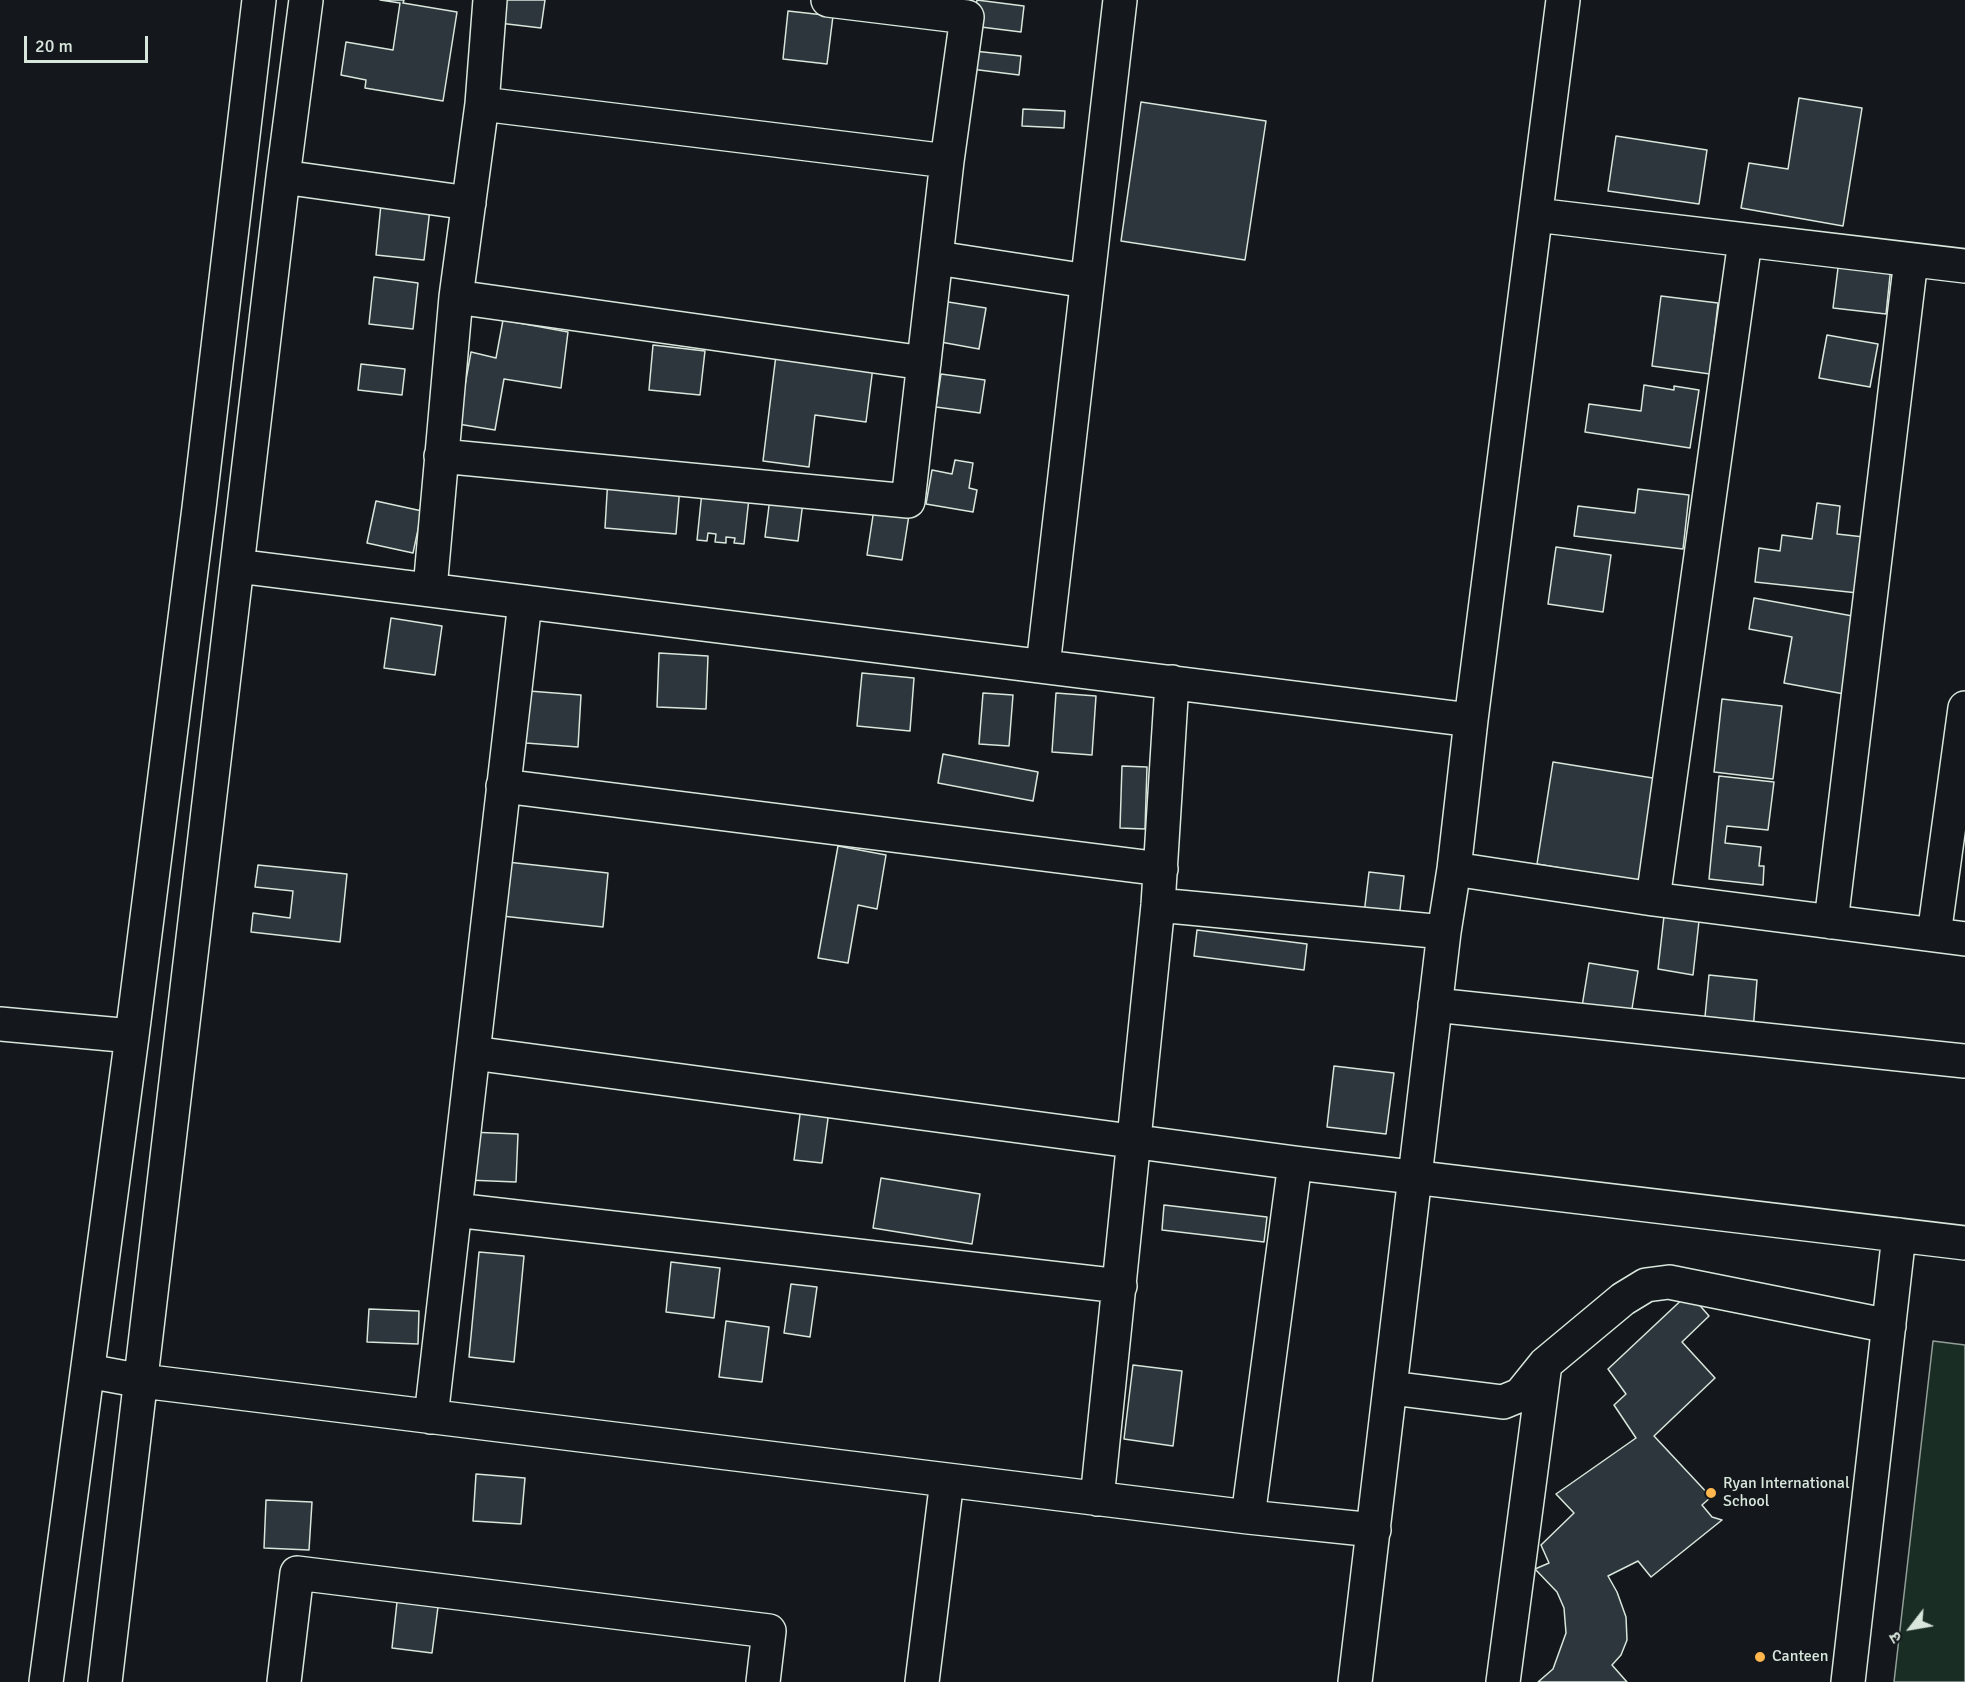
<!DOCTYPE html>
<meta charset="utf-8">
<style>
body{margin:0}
#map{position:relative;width:1965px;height:1682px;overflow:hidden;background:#14181c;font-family:Signika,"Noto Sans Devanagari",sans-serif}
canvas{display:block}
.north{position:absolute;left:1881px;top:1598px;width:60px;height:60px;-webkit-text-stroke:4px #14181c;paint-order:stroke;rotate:239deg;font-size:16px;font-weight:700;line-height:24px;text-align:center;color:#d8e6dc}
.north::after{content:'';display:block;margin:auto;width:21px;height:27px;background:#d8e6dc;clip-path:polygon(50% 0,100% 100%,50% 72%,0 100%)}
.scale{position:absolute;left:24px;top:36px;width:124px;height:27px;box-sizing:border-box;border:3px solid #d8e6dc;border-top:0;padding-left:8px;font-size:18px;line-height:21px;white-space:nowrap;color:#d8e6dc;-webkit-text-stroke:4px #14181c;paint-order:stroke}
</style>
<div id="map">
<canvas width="1965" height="1682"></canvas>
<div class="north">उ</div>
<div class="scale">20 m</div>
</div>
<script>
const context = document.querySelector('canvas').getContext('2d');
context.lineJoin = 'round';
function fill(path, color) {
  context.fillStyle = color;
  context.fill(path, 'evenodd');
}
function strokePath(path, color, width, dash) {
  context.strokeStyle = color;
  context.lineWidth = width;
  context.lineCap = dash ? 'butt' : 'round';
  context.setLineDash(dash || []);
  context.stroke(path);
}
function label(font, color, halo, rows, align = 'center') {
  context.font = font + ' Signika,sans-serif';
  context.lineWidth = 4.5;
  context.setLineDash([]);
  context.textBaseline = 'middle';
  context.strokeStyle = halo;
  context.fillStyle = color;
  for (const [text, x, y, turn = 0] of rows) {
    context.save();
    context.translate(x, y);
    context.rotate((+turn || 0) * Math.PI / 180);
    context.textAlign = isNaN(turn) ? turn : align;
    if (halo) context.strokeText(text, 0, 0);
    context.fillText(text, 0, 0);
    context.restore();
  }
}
const green = new Path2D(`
 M1933,1341L1965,1345V1682H1894Z`);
const building = new Path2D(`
 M380,0H404L403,3L457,12L443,101L365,88L366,80L341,75L346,42L393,50L400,3Z
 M502,0H545L541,28L499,23Z
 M977,0L1024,6L1021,32L973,26Z
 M788,11L833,16L827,64L783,59Z
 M974,51L1021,56L1019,75L971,69Z
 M1799,98L1862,108L1843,226L1741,208L1749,163L1788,169Z
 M1141,102L1266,121L1245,260L1121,241Z
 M1023,109L1065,111L1064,128L1022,126Z
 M1616,136L1707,150L1699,204L1608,191Z
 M381,204L430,209L424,260L376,255Z
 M1839,260L1891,266L1886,314L1833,308Z
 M374,277L418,283L413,329L369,324Z
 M1661,296L1718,303L1710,374L1652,366Z
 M942,301L986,308L979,349L935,341Z
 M503,320L568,332L561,388L504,379L495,430L458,424L471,352L496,358Z
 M1827,335L1878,344L1870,387L1819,378Z
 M653,345L705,351L700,395L649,390Z
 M776,355L873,367L866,422L815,415L809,467L763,461Z
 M361,364L405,369L402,395L358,390Z
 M941,374L985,380L980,413L936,407Z
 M1644,385L1674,390V386L1699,390L1690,448L1585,432L1589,404L1641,411Z
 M955,460L973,463L969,488L977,490L973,512L926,504L932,470L952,474Z
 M608,477L680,486L676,534L605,528Z
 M1638,489L1689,495L1683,549L1574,536L1578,506L1635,513Z
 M771,490L804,494L798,541L765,537Z
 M702,492L749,498L744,544L734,543L735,538L726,537V543L715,542L716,534L708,533L707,541L697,540Z
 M376,501L422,511L413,553L367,543Z
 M1817,503L1840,506L1837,534L1864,537L1858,593L1755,582L1759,548L1780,551L1782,535L1812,539Z
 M874,509L909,515L902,560L867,555Z
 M1556,547L1611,555L1603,612L1548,604Z
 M1754,598L1858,617L1844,694L1784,683L1792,637L1749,629Z
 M391,618L442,626L435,675L384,668Z
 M659,653L708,656L706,709L657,707Z
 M862,673L914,678L910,731L857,726Z
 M529,691L581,695L578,747L526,743Z
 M983,693L1013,695L1009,746L979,744Z
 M1056,693L1096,696L1092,755L1052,752Z
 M1722,699L1782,706L1773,779L1714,772Z
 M943,754L1038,772L1033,801L938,783Z
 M1553,762L1659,779L1643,882L1537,864Z
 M1122,766L1147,767L1145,829L1120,828Z
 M1719,776L1774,782L1768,830L1727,826L1725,843L1761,847L1759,866H1764L1763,885L1709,879Z
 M838,846L886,855L877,909L858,905L848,963L818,958Z
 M507,862L608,873L603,927L502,916Z
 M258,865L347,874L340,942L251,932L253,913L290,918L293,891L255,887Z
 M1369,872L1404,876L1399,918L1364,914Z
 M1664,916L1699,921L1693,975L1658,969Z
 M1197,930L1307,944L1304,970L1194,956Z
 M1589,963L1638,971L1630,1021L1581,1013Z
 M1709,975L1757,980L1753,1031L1704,1027Z
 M1334,1066L1394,1073L1386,1134L1327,1127Z
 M801,1107L829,1111L822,1163L794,1160Z
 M469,1132L518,1134L516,1182L467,1180Z
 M881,1178L980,1194L972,1244L873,1228Z
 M1164,1205L1267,1217L1264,1242L1162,1230Z
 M479,1252L524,1256L514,1362L469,1357Z
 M671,1262L720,1268L714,1318L666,1312Z
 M791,1284L817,1287L810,1337L784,1333Z
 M1689,1293L1709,1316L1682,1342L1715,1378L1654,1436L1711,1497L1702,1505L1712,1517L1722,1520L1651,1577L1638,1561L1608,1576L1617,1592L1626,1617L1627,1640L1621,1655L1612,1665L1627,1682H1538L1553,1669L1566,1633L1564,1608L1557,1592L1535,1569L1549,1563L1541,1545L1574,1513L1556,1494L1636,1438L1614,1405L1626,1394L1608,1369Z
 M369,1309L419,1311L418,1344L367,1342Z
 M726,1321L769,1327L762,1382L719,1377Z
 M1133,1365L1182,1371L1173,1446L1124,1439Z
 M476,1474L525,1478L521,1524L473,1521Z
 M266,1500L312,1502L309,1550L264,1548Z
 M397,1602L438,1607L432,1653L392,1648Z`);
const minor = new Path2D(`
 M482,104L947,161
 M283,177L469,203
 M1536,215L1965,266
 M937,258L1087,281
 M456,297L924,363
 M441,456L908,501L947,161L967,17L828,0
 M237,566L1471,720
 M430,589L456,297L482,104L490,0
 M1043,666L1120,0
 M503,786L1161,869
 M1454,869L1653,899L1965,939
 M1653,899L1745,241
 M1158,905L1444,932
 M1831,922L1911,260
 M1934,935L1965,708
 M1435,1005L1965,1061
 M0,1024L132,1036
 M473,1053L1295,1163L1965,1243
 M455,1210L1120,1286
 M88,1371L142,1381L1248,1517L1374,1530
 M1391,1388L1503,1402L1520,1395L1545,1364L1623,1299L1646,1285L1669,1282L1889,1326
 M431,1417L525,602
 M1097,1499L1158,905L1172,682
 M1248,1517L1295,1163
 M46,1682L132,1036L199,508L259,0
 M105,1682L283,177L306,0
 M284,1682L297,1573L769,1631L763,1682
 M922,1682L947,1480
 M1355,1682L1444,932L1454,869L1471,720L1563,0
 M1503,1682L1545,1364
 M1848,1682L1899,1235`);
const markers = [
 [1711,1493,6,"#ffb74d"],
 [1760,1657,6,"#ffb74d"]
];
const poiNames = [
 ["Ryan International",1723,1484],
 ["School",1723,1502],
 ["Canteen",1772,1657]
];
fill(green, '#1a2d24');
strokePath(green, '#939e99', 1.5);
fill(building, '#2c363c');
strokePath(building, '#d8e6dc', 1.5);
strokePath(minor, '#d8e6dc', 36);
strokePath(minor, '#14181c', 33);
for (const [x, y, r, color] of markers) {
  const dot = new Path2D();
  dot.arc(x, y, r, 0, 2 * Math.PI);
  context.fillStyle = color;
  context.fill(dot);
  strokePath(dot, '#14181c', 2);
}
label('16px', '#d8e6dc', '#14181c', poiNames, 'left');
</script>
